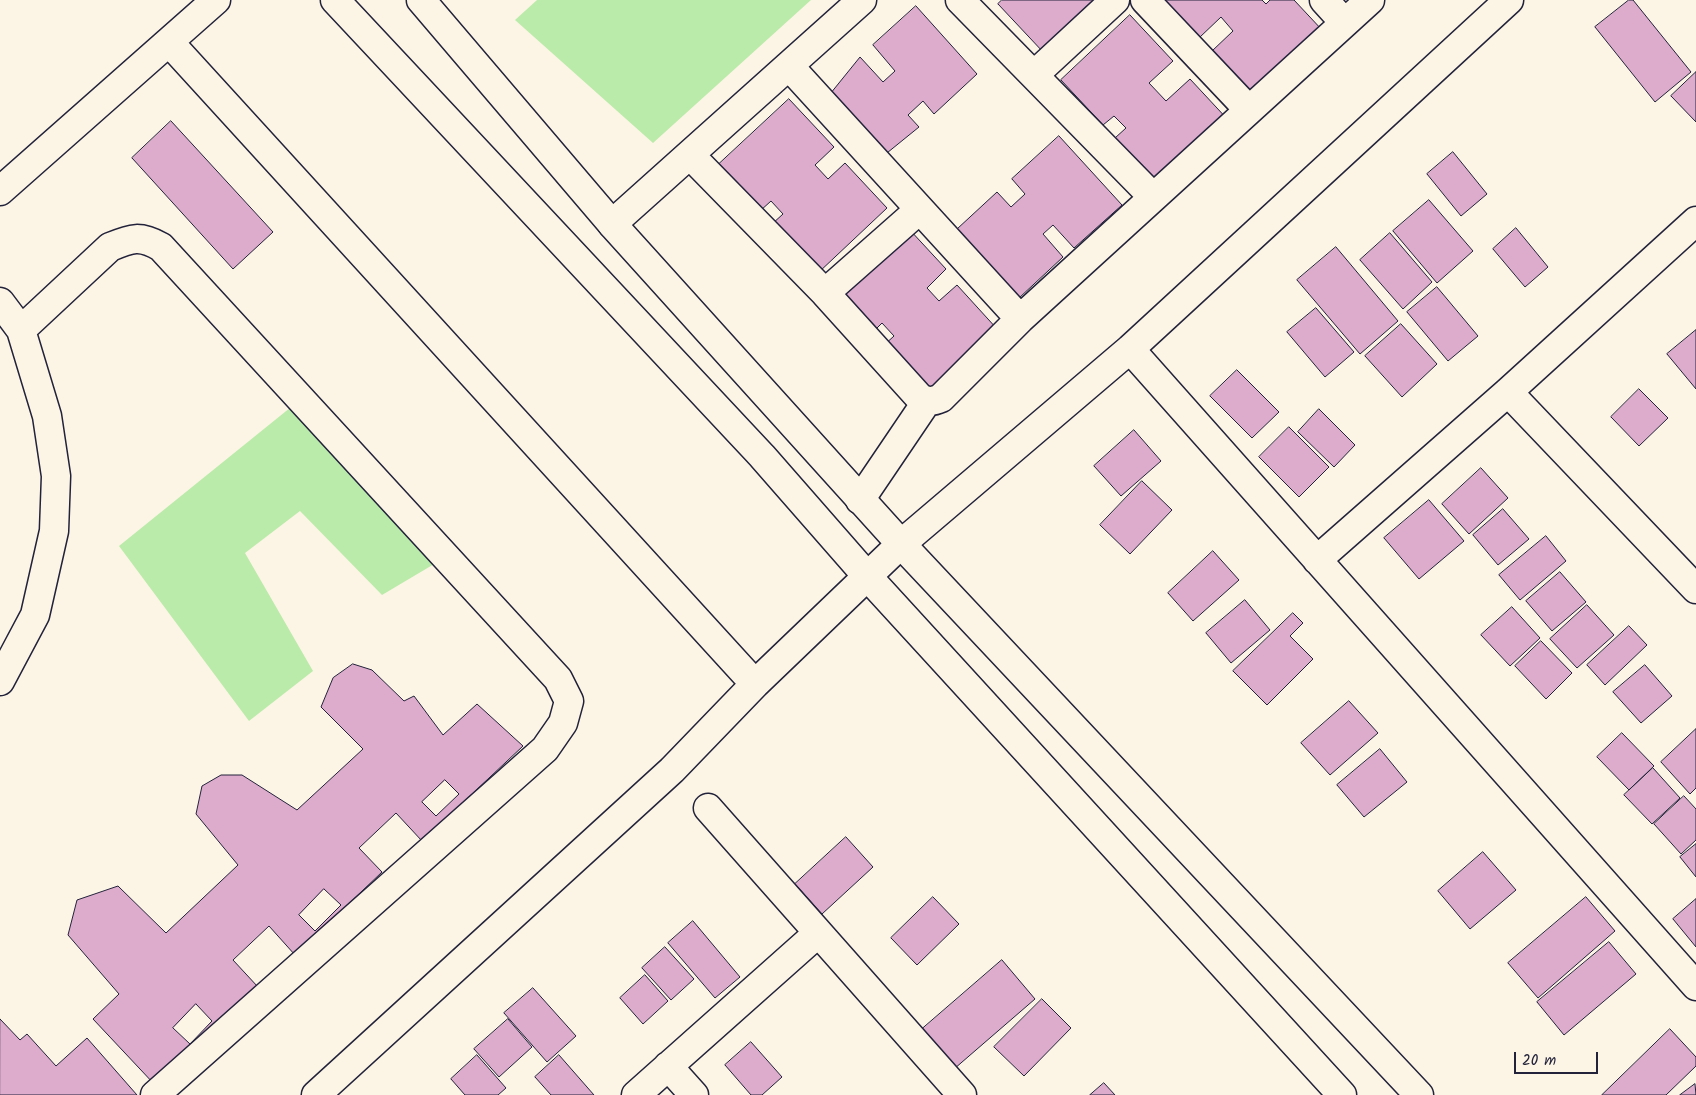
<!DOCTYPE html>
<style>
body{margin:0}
#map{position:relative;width:1696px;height:1095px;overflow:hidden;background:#fcf5e5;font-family:Kalam,sans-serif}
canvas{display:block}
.scale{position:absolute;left:1514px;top:1052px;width:84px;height:22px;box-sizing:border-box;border:2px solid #22223b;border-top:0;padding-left:6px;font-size:15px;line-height:18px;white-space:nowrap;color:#22223b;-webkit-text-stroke:4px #fcf5e5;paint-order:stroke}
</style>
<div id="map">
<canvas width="1696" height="1095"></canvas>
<div class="scale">20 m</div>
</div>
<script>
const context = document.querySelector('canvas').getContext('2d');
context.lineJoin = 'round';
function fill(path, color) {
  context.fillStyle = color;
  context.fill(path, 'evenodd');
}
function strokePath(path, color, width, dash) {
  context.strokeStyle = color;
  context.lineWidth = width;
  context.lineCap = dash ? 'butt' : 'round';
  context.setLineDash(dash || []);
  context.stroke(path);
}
const green = new Path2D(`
 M537,0H811L653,143L515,20Z
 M301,399L446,557L382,595L300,511L245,553L313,671L249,721L119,546Z`);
const building = new Path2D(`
 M1002,0H1100L1044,53L998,4Z
 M1165,0H1262L1266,4L1270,0H1294L1323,31L1254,96L1212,51L1233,31L1221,17L1199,38Z
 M1629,0H1633L1691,72L1655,102L1595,27Z
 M916,6L977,74L934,114L923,101L908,115L919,127L882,157L826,99L860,57L883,82L895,71L873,45Z
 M1130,15L1173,61L1149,83L1166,101L1190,79L1230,122L1161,187L1115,138L1126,128L1114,116L1103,125L1061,80Z
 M1696,72V122L1671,96Z
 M789,99L834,147L815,165L828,179L845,163L887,208L818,273L772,224L783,214L771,201L760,211L718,165Z
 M171,121L273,232L233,269L132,158Z
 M1059,136L1122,205L1074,248L1053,225L1043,234L1063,257L1019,298L957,229L997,192L1011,207L1025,194L1012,179Z
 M1453,152L1487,194L1461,216L1427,174Z
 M1429,200L1473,251L1437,283L1393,231Z
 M1516,228L1548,267L1525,287L1493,249Z
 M909,229L946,269L927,288L939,301L957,285L998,330L929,395L883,346L894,336L882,323L872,333L836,290Z
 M1390,233L1432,282L1403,309L1360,260Z
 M1336,247L1398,321L1360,354L1297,280Z
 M1437,287L1478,336L1448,361L1407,312Z
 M1316,308L1354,352L1325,377L1287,332Z
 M1401,324L1437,364L1402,397L1365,356Z
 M1696,330V389L1667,354Z
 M1237,370L1279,412L1252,438L1210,396Z
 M1639,389L1668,418L1639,446L1611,417Z
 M1319,409L1355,445L1334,467L1298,432Z
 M1289,427L1329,467L1299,497L1259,457Z
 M1134,430L1161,461L1121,496L1094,466Z
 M1481,468L1508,498L1469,534L1442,504Z
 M1142,481L1172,510L1130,554L1100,525Z
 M1429,500L1464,541L1419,579L1384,538Z
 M1503,509L1529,539L1498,565L1473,535Z
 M1546,536L1566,561L1520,600L1499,575Z
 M1213,551L1239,580L1193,621L1168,593Z
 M1560,572L1586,602L1552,631L1526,601Z
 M1245,600L1270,630L1231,663L1206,633Z
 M1587,605L1614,635L1577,668L1550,639Z
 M1512,607L1540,638L1510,666L1481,635Z
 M1293,613L1303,623L1290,636L1313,659L1267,705L1233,671Z
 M1629,626L1647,645L1605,685L1587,665Z
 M1541,641L1572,673L1546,699L1515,666Z
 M353,664L372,670L404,701L414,696L443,735L477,704L523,746L422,841L396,813L359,848L382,872L295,955L269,926L233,960L258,987L155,1085L93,1019L119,994L68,935L77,900L118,886L166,933L238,865L196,814L202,786L221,775H242L297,810L363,749L321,707L333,678ZM445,780L459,794L436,816L422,802ZM324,889L341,905L315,931L299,915ZM196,1004L212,1021L190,1044L173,1028Z
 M1645,665L1672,696L1641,723L1613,692Z
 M1349,701L1378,733L1330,775L1301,743Z
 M1696,729V788L1690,794L1661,762Z
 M1622,733L1654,766L1629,790L1597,757Z
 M1380,749L1407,782L1364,817L1337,785Z
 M1653,768L1680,798L1652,824L1624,795Z
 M1684,796L1696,809V840L1681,854L1654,824Z
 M846,837L873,867L822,914L795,884Z
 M1696,844V877L1680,857Z
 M1483,852L1516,890L1470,929L1438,891Z
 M933,897L959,924L917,965L891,938Z
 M1586,897L1615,931L1538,998L1508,963Z
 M1696,899V947L1673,919Z
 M693,921L740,977L715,998L668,943Z
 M1609,942L1636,974L1564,1035L1537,1002Z
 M665,947L694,979L671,1000L642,968Z
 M1002,960L1035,999L954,1069L921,1030Z
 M645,975L668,1001L643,1024L620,998Z
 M533,988L576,1036L547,1062L504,1013Z
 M1042,999L1071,1028L1024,1076L994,1047Z
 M0,1019L20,1040L27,1034L56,1066L87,1038L137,1095H0Z
 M508,1019L532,1047L499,1077L474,1049Z
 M1670,1029L1696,1057V1066L1666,1095H1602Z
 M751,1042L782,1077L762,1095H751L725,1065Z
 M477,1055L506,1088L498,1095H465L451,1079Z
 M559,1055L594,1095H551L535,1077Z
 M1104,1083L1115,1095H1090Z
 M1695,1084L1696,1095H1680Z`);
const minor = new Path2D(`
 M960,0L1153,197
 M1145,0L1249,110
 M1324,0L1344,22
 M169,42L755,684
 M789,66L1020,319
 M1034,75L1115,0
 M690,155L825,293L919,397C927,402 932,402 941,398L1020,319L1370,0
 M0,191L216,0
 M612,224L862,0
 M825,293L919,210
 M0,302L21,330L47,416L56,476L54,531L35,615L0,681
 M21,330L110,247C132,238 140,235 161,247L558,679L569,701L563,723L545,749L155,1095
 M1130,349L1696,986
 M1508,392L1696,589
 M860,500L927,401
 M1317,560L1508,392L1696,221
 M708,808L962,1095
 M668,1066L694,1095
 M316,1095L672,770L755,684L901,544L1130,349L1509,0
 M636,1095L817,934`);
const tertiary = new Path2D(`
 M335,0L762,456L867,576L1342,1095
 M421,0L612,224L901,544L1419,1095`);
fill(green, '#bbebaa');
fill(building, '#ddaccc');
strokePath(building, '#22223b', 1);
strokePath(minor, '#22223b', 31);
strokePath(tertiary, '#22223b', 31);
strokePath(minor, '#fcf5e5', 28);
strokePath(tertiary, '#fcf5e5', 28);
</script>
